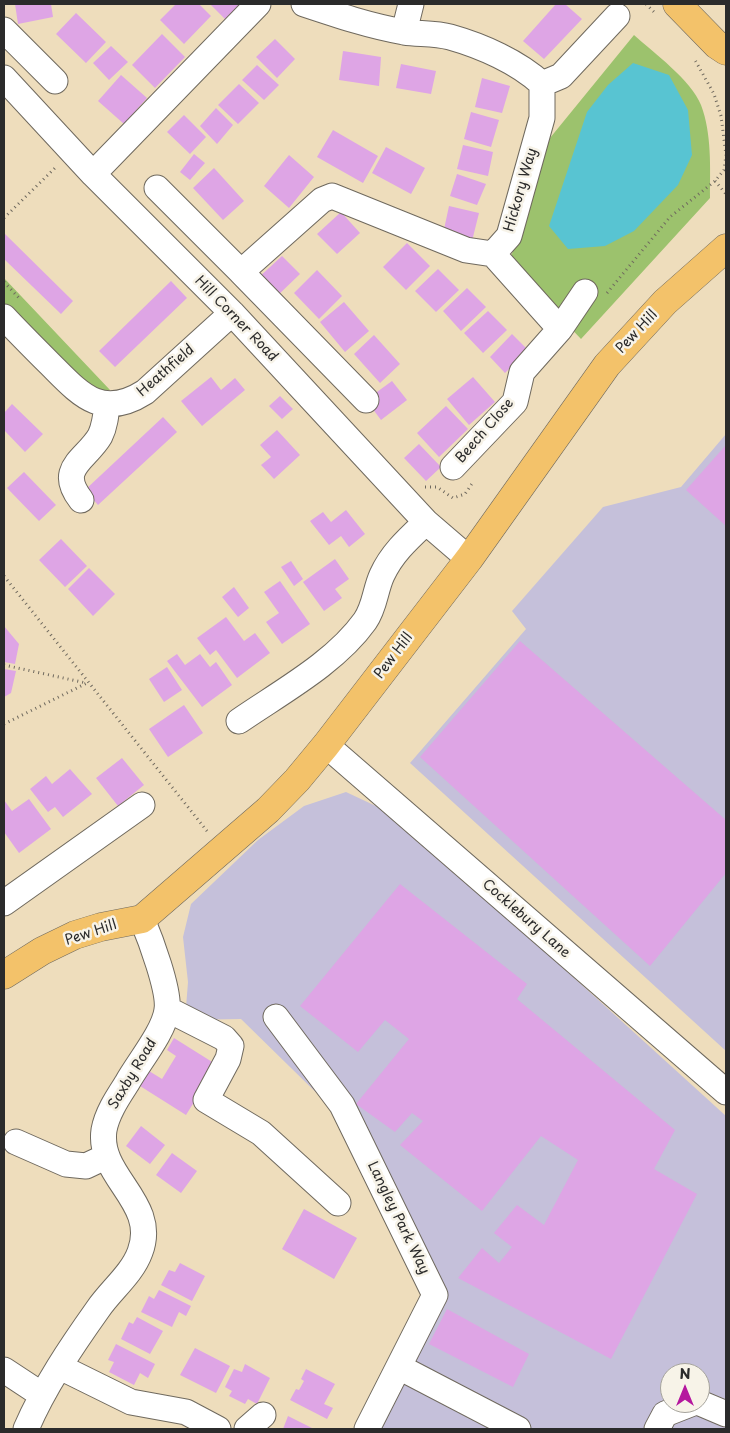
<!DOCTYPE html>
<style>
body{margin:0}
#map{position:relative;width:730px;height:1433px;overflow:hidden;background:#eeddbc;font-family:"Playpen Sans",sans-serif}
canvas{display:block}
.frame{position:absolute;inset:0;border:5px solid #2b2b2b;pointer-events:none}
.north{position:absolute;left:660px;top:1363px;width:50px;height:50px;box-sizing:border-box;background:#f7f3e8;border:1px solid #a5a39c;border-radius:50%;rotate:0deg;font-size:14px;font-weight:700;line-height:20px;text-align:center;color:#2b2b2b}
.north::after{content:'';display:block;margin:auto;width:18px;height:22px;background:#b5179e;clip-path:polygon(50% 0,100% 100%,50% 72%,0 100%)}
</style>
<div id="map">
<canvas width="730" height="1433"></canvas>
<div class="frame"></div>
<div class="north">N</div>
</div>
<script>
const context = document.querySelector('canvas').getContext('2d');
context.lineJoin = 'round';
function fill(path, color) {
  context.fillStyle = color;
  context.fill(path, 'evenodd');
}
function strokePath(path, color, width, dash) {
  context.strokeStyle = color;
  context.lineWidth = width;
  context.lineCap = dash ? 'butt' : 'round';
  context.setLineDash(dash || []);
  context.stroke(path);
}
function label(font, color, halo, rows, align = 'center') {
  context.font = font + ' "Playpen Sans",sans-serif';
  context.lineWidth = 5;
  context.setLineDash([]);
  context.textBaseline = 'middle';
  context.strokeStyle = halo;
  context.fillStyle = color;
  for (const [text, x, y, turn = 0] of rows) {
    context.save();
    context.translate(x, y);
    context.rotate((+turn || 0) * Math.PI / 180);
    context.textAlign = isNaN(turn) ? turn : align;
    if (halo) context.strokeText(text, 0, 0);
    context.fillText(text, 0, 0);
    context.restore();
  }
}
const industrial = new Path2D(`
 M726,434V1051L410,763L526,629L512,611L603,507L681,487Z
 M346,792L395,815L726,1116V1429H358L431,1295L337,1113L241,1019L185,1020L188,982L183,937L191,904L258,840L304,806ZM670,1373H700V1403H670Z`);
const green = new Path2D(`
 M634,35C654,53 691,80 701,105C712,134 710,168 710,198L581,339L509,263L550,138Z
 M4,278L110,390L104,392L87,386L4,305Z`);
const water = new Path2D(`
 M633,63L669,75L688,110L692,155L678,185L634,231L605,246L568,249L549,226L587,112L608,85Z`);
const building = new Path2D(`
 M15,4H51L53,17L18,24Z
 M176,4H199L211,16L184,44L160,20Z
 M210,4H241L225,19Z
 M556,4H565L582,19L544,59L523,41Z
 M76,13L106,42L86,63L56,34Z
 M162,34L185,57L155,88L132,65Z
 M275,39L295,59L277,78L256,57Z
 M111,46L128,62L109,80L93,63Z
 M343,51L381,57L379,86L339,80Z
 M401,64L436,71L431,94L396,88Z
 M257,65L279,85L264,100L242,80Z
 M121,75L147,98L124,124L98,101Z
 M482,78L510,86L502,113L475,107Z
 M239,84L259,103L238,124L218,105Z
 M216,108L233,125L217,144L200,126Z
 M471,112L499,120L491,147L464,139Z
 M184,115L206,137L190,154L167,132Z
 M333,130L378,156L363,183L317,157Z
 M463,145L493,152L488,176L457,169Z
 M386,147L425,168L411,194L372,173Z
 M194,154L205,163L190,180L180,172Z
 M289,155L314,177L289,208L264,186Z
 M214,168L244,201L223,220L193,188Z
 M457,174L486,184L477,205L450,196Z
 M449,206L479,213L472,241L443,234Z
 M341,212L360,233L337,254L317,234Z
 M4,233L73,301L61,314L4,259Z
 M407,243L430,266L406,290L383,267Z
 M282,256L300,274L275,298L257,279Z
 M438,269L459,290L436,312L415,291Z
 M317,270L342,296L319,319L294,293Z
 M171,281L187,298L115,367L99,351Z
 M467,288L486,307L461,331L443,311Z
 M344,302L369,331L345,352L320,322Z
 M488,311L507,330L483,353L464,333Z
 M512,334L528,350L505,373L490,357Z
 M374,335L400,364L380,383L354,354Z
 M211,377L221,390L235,378L245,390L202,426L181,401Z
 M473,377L495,402L469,425L447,399Z
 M392,381L407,400L381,420L366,400Z
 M280,396L293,409L282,419L269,406Z
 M12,404L43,434L25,452L4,430V413Z
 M446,406L468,429L439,457L417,433Z
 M163,417L177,432L98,505L85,490Z
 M277,430L300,455L274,479L261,465L271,457L260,445Z
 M419,444L441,467L426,481L404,458Z
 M726,445V526L686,490Z
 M24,472L56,505L39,521L7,488Z
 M346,510L365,534L349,547L341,536L329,545L310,521L323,512L331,522Z
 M61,539L87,566L65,587L39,560Z
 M335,559L349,579L335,589L342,598L324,611L303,582Z
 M291,561L303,579L294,586L281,567Z
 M89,568L115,594L93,616L68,589Z
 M280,581L310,624L282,644L266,622L279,613L264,592Z
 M234,587L249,608L238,617L222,597Z
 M226,617L244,641L255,633L270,653L237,678L216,650L210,655L197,638Z
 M4,626L19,644L15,664L4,662Z
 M520,641L726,820V873L650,966L420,757Z
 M177,654L185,665L200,654L210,667L216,662L232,685L202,707L167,661Z
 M167,667L182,690L164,702L149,679Z
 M4,669L16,671L11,693L4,697Z
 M184,705L203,733L168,757L149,729Z
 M122,758L144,785L118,806L96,778Z
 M70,769L92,794L63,817L55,807L48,812L30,789L46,776L52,784Z
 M29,799L51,829L19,853L4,832V800L12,811Z
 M400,884L527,984L517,999L675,1130L654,1169L697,1194L611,1359L458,1278L482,1248L499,1263L512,1247L494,1233L517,1205L544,1225L578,1160L541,1136L482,1211L400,1145L423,1121L412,1113L395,1132L356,1104L409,1039L385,1020L358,1052L300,1006Z
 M174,1038L217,1065L186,1115L140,1086L149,1071L162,1079L176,1056L167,1050Z
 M141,1126L165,1145L150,1164L126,1146Z
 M172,1153L197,1171L181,1193L156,1175Z
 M304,1209L357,1238L334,1279L282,1249Z
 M180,1263L205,1276L192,1301L161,1285L169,1270L175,1272Z
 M159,1290L191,1306L186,1316L179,1312L172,1327L141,1312L149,1296L154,1299Z
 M447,1309L529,1354L513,1387L429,1344Z
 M137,1317L163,1331L150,1354L121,1339L129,1322L133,1324Z
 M116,1344L155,1364L148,1378L140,1373L134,1385L109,1372L114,1362L108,1360Z
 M195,1348L230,1366L216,1393L180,1375Z
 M245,1364L270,1378L257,1404L248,1399L245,1404L229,1396L232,1391L225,1387L234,1369L242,1372Z
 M306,1369L335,1384L324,1404L333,1408L327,1419L290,1400L296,1389L299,1390L304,1381L301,1379Z
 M288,1416L314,1429H283Z`);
const path = new Path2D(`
 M646,4L654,12
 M715,181L726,194
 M4,218L55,168
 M4,282L19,298
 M607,293L670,217L715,181L724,170L726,155L721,116L714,94L695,60
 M425,487H437L453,498L465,494L473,482
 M4,576L207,831
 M4,665L86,683
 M4,724L87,683`);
const minor = new Path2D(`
 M304,4C337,15 370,26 404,32C419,34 436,33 450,37C482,46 518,62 542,84V118L509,236L493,254L466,250L332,196L322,200L241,272L366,400
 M4,30L55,81
 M404,32L411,4
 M4,78L93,174L232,313L426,522L469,559
 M542,84L561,76L617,16
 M93,174L258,4
 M157,188L241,272
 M4,317C19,333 35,349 50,364C80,394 101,420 145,392L232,313
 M560,329L585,292
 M453,467L515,402L522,372L560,329L493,254
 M81,500C56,468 86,460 100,436C105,426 106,415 107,404
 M239,721C281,692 335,663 365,621C375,607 375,590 382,575C392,553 409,538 426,522
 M326,745L726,1092
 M4,903L142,805
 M167,1009L224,1038L231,1046L228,1059L206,1100L261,1133L338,1203
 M276,1017L342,1105L435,1295L367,1429
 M16,1142L66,1164L86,1166L105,1157
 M60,1367L131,1402L186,1412L218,1429
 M399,1367L518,1429
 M4,1370L42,1395
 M700,1403L726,1414
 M26,1429C44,1387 71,1347 98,1309C111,1290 132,1274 140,1252C159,1202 97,1177 104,1130C107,1113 118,1097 127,1083C138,1063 164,1032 167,1010C170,991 150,938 142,919
 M247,1429L263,1415
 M657,1429L665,1414L693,1403`);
const major = new Path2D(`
 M677,4L717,45L726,51
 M4,975L42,951L75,935L101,927L142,919L268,810L297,780L326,745L469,559L607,365L665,302L726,248`);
const streetNames = [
 ["Hickory Way",521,190,-74],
 ["Hill Corner Road",236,319,46],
 ["Pew Hill",637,332,-47],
 ["Heathfield",166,371,-41],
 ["Beech Close",485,431,-49],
 ["Pew Hill",394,656,-53],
 ["Cocklebury Lane",526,919,41],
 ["Pew Hill",91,933,-18],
 ["Saxby Road",133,1074,-59],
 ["Langley Park Way",398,1218,64]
];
fill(industrial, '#c5c0da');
fill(green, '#9cc26d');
fill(water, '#58c4d2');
fill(building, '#dea5e5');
strokePath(minor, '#6f695e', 27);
strokePath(major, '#6f695e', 29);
strokePath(path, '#6f695e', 3, [1, 4]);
strokePath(minor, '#fff', 25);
strokePath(major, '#f3c26a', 28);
label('14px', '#2b2b2b', '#f7f3e8', streetNames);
</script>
